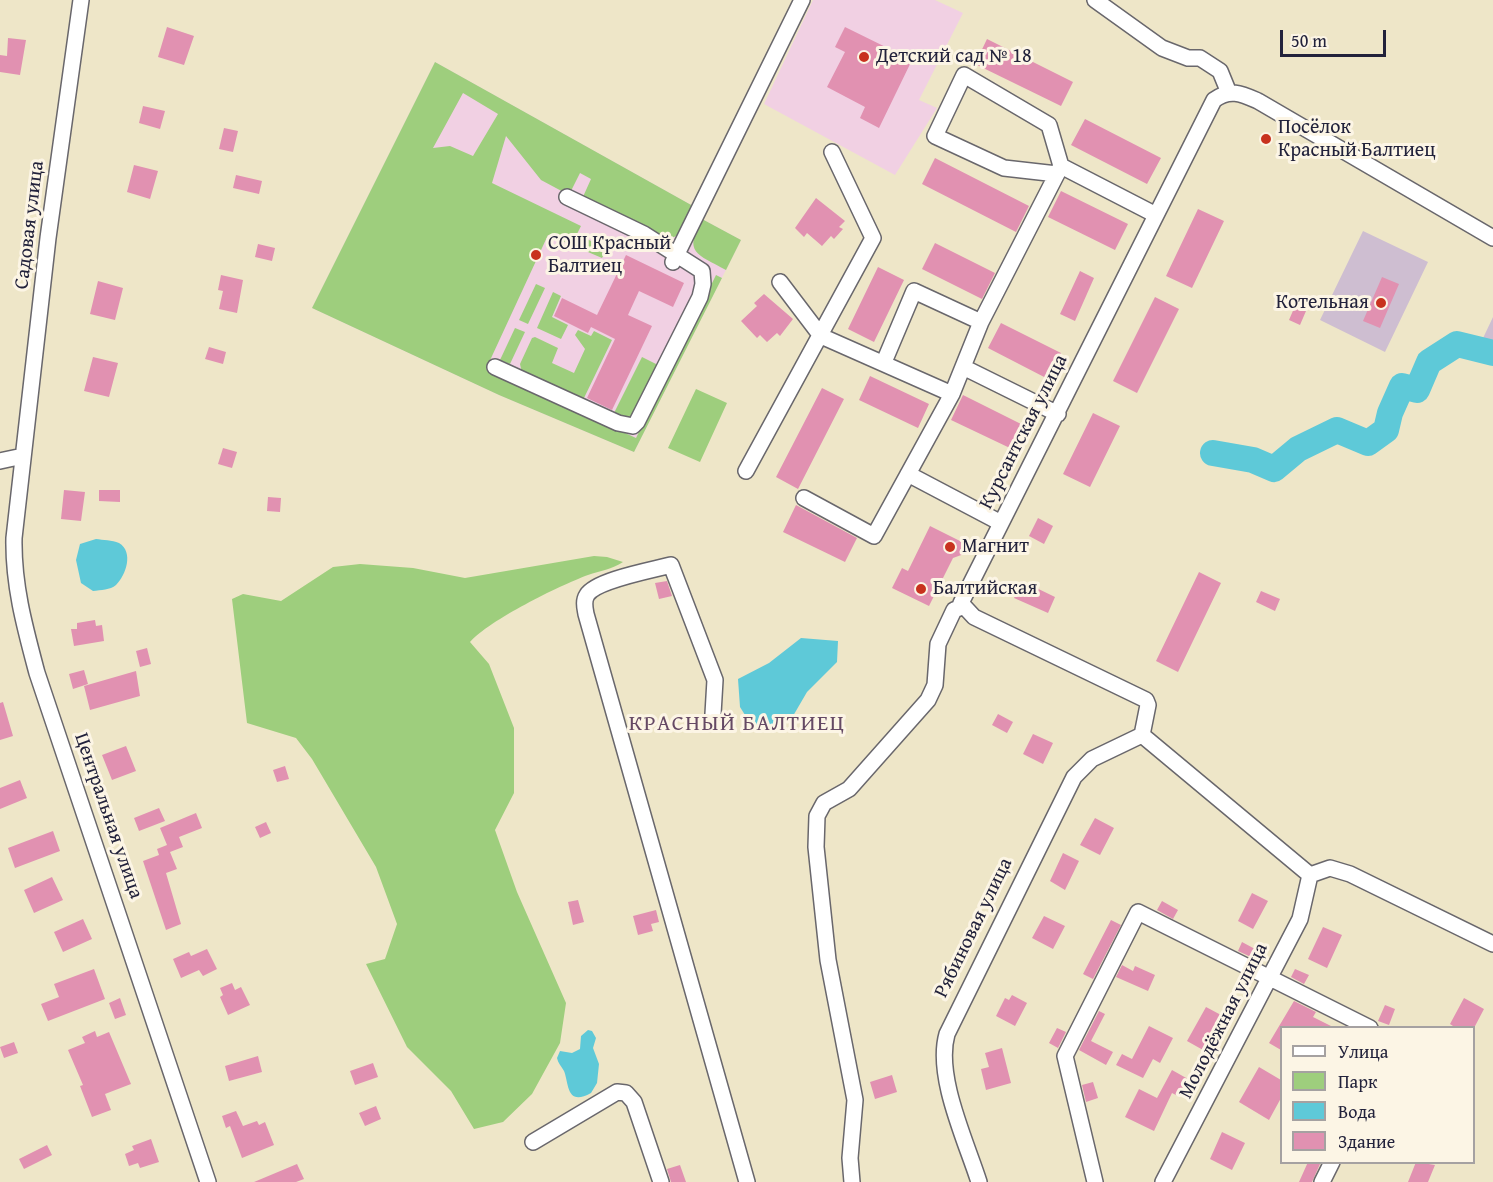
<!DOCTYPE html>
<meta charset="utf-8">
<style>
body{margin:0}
#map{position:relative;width:1493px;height:1182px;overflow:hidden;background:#eee6c8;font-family:"Gentium Book Plus",serif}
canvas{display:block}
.legend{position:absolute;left:1280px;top:1026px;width:195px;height:138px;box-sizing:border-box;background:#fcf5e5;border:2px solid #a5a1a1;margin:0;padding:8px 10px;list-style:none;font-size:18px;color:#22223b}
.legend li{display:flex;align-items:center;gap:12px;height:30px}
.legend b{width:30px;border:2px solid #a5a1a1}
.scale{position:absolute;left:1280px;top:30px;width:106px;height:27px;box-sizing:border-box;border:3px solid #22223b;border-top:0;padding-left:8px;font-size:18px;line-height:21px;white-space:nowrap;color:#22223b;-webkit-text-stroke:4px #fcf5e5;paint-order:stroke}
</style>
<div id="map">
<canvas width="1493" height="1182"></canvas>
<ul class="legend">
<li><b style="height:8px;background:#fff"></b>Улица</li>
<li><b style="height:16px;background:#9ece7d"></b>Парк</li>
<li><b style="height:16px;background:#5ec9d8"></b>Вода</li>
<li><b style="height:16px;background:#e191b1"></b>Здание</li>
</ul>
<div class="scale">50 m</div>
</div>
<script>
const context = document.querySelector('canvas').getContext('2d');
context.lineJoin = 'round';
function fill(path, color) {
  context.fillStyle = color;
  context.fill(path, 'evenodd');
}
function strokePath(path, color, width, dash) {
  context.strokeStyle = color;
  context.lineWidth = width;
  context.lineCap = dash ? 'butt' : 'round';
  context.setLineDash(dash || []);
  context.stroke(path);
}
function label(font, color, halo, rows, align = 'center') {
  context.font = font + ' "Gentium Book Plus",serif';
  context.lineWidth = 6;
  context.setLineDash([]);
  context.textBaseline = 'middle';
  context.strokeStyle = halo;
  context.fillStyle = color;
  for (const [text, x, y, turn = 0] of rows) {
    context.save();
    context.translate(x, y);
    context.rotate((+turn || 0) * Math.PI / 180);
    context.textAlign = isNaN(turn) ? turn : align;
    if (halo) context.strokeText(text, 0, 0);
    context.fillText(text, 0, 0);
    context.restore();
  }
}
const built = new Path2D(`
 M813,0H935L963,13L919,100L937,108L895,175L764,104Z
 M435,62L693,206L702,219L741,240L634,452L499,395L312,308Z`);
const industrial = new Path2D(`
 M1363,231L1428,262L1385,352L1320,320Z
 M1493,317V361L1476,353Z`);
const green = new Path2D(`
 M435,62L693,206C688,219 683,240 666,238L582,199L591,179L580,173L569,195L541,180L506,136L492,183L581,226L577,234L597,244V250L605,253L602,258L548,235L486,369L636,438L716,275L722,278L634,452L499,395L312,308ZM463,93L498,114L473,156L450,146L433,148Z
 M702,219L741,240L726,270C697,254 683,253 702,219Z
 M536,284L545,288L528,324L519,320Z
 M553,292L561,296L552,317L568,325L561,339L537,328Z
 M515,328L525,332L510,364L500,360Z
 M578,330L591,336L594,331L612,340L584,398L614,413L642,357L658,365L633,415L623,419L522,373L520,364L532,338L535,337L558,348L552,363L574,373L585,349L575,335Z
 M696,389L727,403L700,462L668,448Z
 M594,556L607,557L623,562C612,569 600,571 588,575C558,586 490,620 470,642L489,664L514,728V793L495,830L517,892L566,1003L560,1043L532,1094L503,1122L474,1129L451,1091L407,1047L366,964L385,959L397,924L376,867L312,759L296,738L247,723L232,599L243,594L281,601L333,567L360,564L413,568L465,578Z`);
const water = new Path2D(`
 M96,539C103,540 112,540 119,543C134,552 126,575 116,585C110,590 101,590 93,591L81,583L76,560L80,544Z
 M801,638L838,641L837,662L807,692L793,716L770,729L750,723L740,707L738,679L769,663Z
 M588,1030L592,1031L596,1038L593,1048L599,1064L597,1083L591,1093C566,1107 569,1083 564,1071C561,1066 558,1063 557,1058L560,1051L572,1053L580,1049L581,1036Z`);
const river = new Path2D(`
 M1213,453L1253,460L1274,469L1298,449L1337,430L1368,443L1386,430L1390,413L1402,386L1417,390L1429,362L1457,344L1493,353`);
const building = new Path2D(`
 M167,27L194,36L184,65L158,57Z
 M845,27L912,60L879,128L860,118L865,107L827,87L845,52L835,47Z
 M8,38L26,40L20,75L0,72V55L7,56Z
 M987,39L1073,82L1061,106L975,64Z
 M143,106L165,111L160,129L139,123Z
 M1085,119L1161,158L1147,184L1071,145Z
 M224,128L238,131L233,152L219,149Z
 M935,158L1029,206L1016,232L922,184Z
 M134,165L158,171L150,199L127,192Z
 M236,175L262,181L259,194L233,188Z
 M1061,191L1128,224L1115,250L1048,217Z
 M816,198L845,221L839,227L843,229L834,239L831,236L822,246L807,233L804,237L795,228Z
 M1198,209L1224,221L1192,288L1166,276Z
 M935,243L995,273L982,299L922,269Z
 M258,244L275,248L272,261L255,257Z
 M626,255L684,283L673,307L639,291L628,315L652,326L612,410L587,398L615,339L591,327L588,333L554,316L562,298L597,315Z
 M878,267L904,280L874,342L848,329Z
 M1080,271L1094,278L1075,321L1060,314Z
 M221,275L243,280L237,313L219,309L223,291L218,290Z
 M1382,277L1399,284L1380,328L1363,321Z
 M98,281L123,288L115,320L90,314Z
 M764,294L793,319L780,336L777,333L767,342L760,335L757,338L741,321L757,306L754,303Z
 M1155,297L1179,309L1137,393L1113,381Z
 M1295,306L1306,311L1300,325L1289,320Z
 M1001,323L1061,353L1048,379L988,348Z
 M209,347L226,352L223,364L205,359Z
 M93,357L118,363L109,397L84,391Z
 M870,376L929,404L918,428L859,400Z
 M822,388L844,399L798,489L776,477Z
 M963,395L1023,425L1012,449L951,420Z
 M1093,413L1120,426L1090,487L1063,474Z
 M223,448L237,452L232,468L218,464Z
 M64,490L85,492L81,521L61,519Z
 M99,490H120V502L99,501Z
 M268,497L281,498L280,512L267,511Z
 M796,505L857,538L845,562L783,532Z
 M1038,518L1053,526L1044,544L1029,536Z
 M930,526L962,542L965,547L964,554L953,558L929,606L892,588L902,568L908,571Z
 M1199,572L1221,583L1178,672L1156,661Z
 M667,581L672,596L659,599L655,583Z
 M1022,581L1055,597L1048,613L1014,598Z
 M1261,591L1280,599L1275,611L1256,602Z
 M95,620L96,626L102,625L104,641L74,646L71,629H77V623Z
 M147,648L151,664L140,667L136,651Z
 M84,670L88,684L73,689L69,674Z
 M136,671L140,696L90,710L84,686Z
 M3,702L13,736L0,740V703Z
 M998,714L1013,722L1007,733L992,725Z
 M1033,734L1053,743L1043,764L1023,754Z
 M126,746L136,771L112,780L102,755Z
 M285,766L289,779L277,782L273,770Z
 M20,780L27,798L0,809V788Z
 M159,808L165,821L139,831L134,818Z
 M196,813L202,828L179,837L183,847L170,852L177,869L166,873L181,924L166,930L143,861L159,855L157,849L167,845L160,828Z
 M1095,818L1114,828L1100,855L1080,845Z
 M266,822L271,833L260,838L255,827Z
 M53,831L60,851L15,868L8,848Z
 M1063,853L1079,861L1065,890L1050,881Z
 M52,877L63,900L34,913L24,890Z
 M1252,893L1268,901L1253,929L1238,921Z
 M578,900L584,922L573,925L568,902Z
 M1162,901L1178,910L1173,919L1157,910Z
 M656,910L659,922L651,924L653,931L638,935L633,916Z
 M1044,916L1065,926L1053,949L1032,938Z
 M83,919L92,939L63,952L54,932Z
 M1111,920L1121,925L1093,979L1083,974Z
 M1323,927L1342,935L1327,968L1308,959Z
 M1242,942L1255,949L1251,957L1238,951Z
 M207,949L217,969L203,976L199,970L181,978L173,959L189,952L191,956Z
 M1122,965L1133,971L1135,966L1155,975L1148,991L1116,977Z
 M94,969L105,999L48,1021L41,1004L59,997L54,984Z
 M1295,969L1309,975L1304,984L1291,977Z
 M232,983L235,990L241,987L250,1005L228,1015L220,997L223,995L220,988Z
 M1012,995L1027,1003L1015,1026L996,1016L1005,998L1009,1000Z
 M120,998L126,1015L115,1019L109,1003Z
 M1464,998L1484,1009L1474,1028H1456L1450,1024Z
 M1294,1001L1316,1012L1313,1017L1335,1028H1281V1050L1269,1043Z
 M1385,1005L1395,1009L1389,1025L1378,1021Z
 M1206,1007L1221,1015L1203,1050L1187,1041Z
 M1099,1011L1105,1014L1091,1041L1113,1052L1106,1065L1079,1050Z
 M1149,1026L1173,1038L1160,1063L1153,1059L1143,1078L1116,1065L1122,1054L1132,1059Z
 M1057,1028L1066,1032L1058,1048L1049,1043Z
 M95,1031L97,1037L109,1032L131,1084L105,1094L111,1110L92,1117L80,1086L83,1085L68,1050L85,1043L82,1037Z
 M14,1042L18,1053L4,1058L0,1047Z
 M1002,1048L1011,1083L986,1090L981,1069L989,1067L985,1053Z
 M258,1056L262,1072L229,1081L225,1066Z
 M373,1063L378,1077L355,1085L350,1071Z
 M1259,1067L1281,1080V1098L1269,1120L1239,1102Z
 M1172,1070L1188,1079L1178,1096L1172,1093L1154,1131L1125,1117L1139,1089L1157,1098Z
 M892,1075L897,1092L875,1099L870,1082Z
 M1093,1082L1098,1098L1086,1102L1082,1085Z
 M376,1106L381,1119L365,1126L359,1113Z
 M236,1111L243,1126L257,1121L259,1125L265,1122L274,1145L242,1158L230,1126L226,1128L222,1116Z
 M1222,1132L1245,1143L1232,1170L1210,1159Z
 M151,1139L159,1162L140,1168L138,1163L129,1166L125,1154L134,1150L132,1146Z
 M47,1145L52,1155L24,1169L19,1159Z
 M1308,1162L1320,1164L1312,1182H1299Z
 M1416,1162L1435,1165L1428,1182H1408Z
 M297,1164L304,1179L296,1182H254Z
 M680,1165L686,1182H671L667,1169Z`);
const minor = new Path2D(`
 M81,0L48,238L14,538C13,585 25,628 37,673L208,1182
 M1095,0L1162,48L1188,58H1200L1220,71L1229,93
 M1057,174L1004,168L935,136L964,75L1049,125L1061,166
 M673,262L802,0
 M780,282L821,336L952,394
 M884,362L914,291L981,322
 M495,367L618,423L633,426L637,422L700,297L703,284L702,271L644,234L567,197
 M963,367L1058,414
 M0,461L23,456
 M746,471L873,238L832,152
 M908,474L1001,523
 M804,498L874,536L952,394L981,322L1061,166L1156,215
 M713,714L715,680L671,565C653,570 596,580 587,595C583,601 585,608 586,614L747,1182
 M1142,735L1148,705L1146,700L974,617L961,603L1214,100C1230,88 1242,94 1258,101L1493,238
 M1142,735L1310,875L1330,868L1350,874L1493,944
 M533,1142L617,1092L626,1093L634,1102L661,1182
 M852,1182L850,1158L855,1100L828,960L816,847L817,816L824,803L849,789L928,700L935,685L938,644L954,610L962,607
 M979,1182C966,1141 935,1076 947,1034L1074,777L1092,759L1142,735
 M1095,1182L1065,1056L1138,912L1370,1028
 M1163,1182L1300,919L1310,875
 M1322,1182L1332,1162`);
const markers = [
 [864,57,6,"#c8321e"],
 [1266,139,6,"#c8321e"],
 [536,255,6,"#c8321e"],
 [1381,303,6,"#c8321e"],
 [950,547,6,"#c8321e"],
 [921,589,6,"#c8321e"]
];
const poiNames = [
 ["Детский сад № 18",876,57],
 ["Посёлок",1278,128],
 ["Красный Балтиец",1278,151],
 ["СОШ Красный",548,244],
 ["Балтиец",548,267],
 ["Котельная",1369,303,"right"],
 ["Магнит",962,547],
 ["Балтийская",933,589]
];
const streetNames = [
 ["Садовая улица",30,225,-83],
 ["Курсантская улица",1024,432,-63],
 ["Центральная улица",108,816,71],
 ["Рябиновая улица",974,928,-64],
 ["Молодёжная улица",1224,1021,-63]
];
const quarterNames = [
 ["КРАСНЫЙ БАЛТИЕЦ",737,724]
];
fill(built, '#f1d0e3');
fill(industrial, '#cebed1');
fill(green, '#9ece7d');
fill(water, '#5ec9d8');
strokePath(river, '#5ec9d8', 26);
fill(building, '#e191b1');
strokePath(minor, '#69676c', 18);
strokePath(minor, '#fff', 15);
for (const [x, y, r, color] of markers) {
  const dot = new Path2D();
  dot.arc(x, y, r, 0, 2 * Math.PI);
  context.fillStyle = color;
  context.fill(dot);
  strokePath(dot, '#fcf5e5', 2);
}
label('20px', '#22223b', '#fcf5e5', poiNames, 'left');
label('20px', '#22223b', '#fcf5e5', streetNames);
context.letterSpacing = '1.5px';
label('22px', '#654964', '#fcf5e5', quarterNames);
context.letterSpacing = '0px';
</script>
